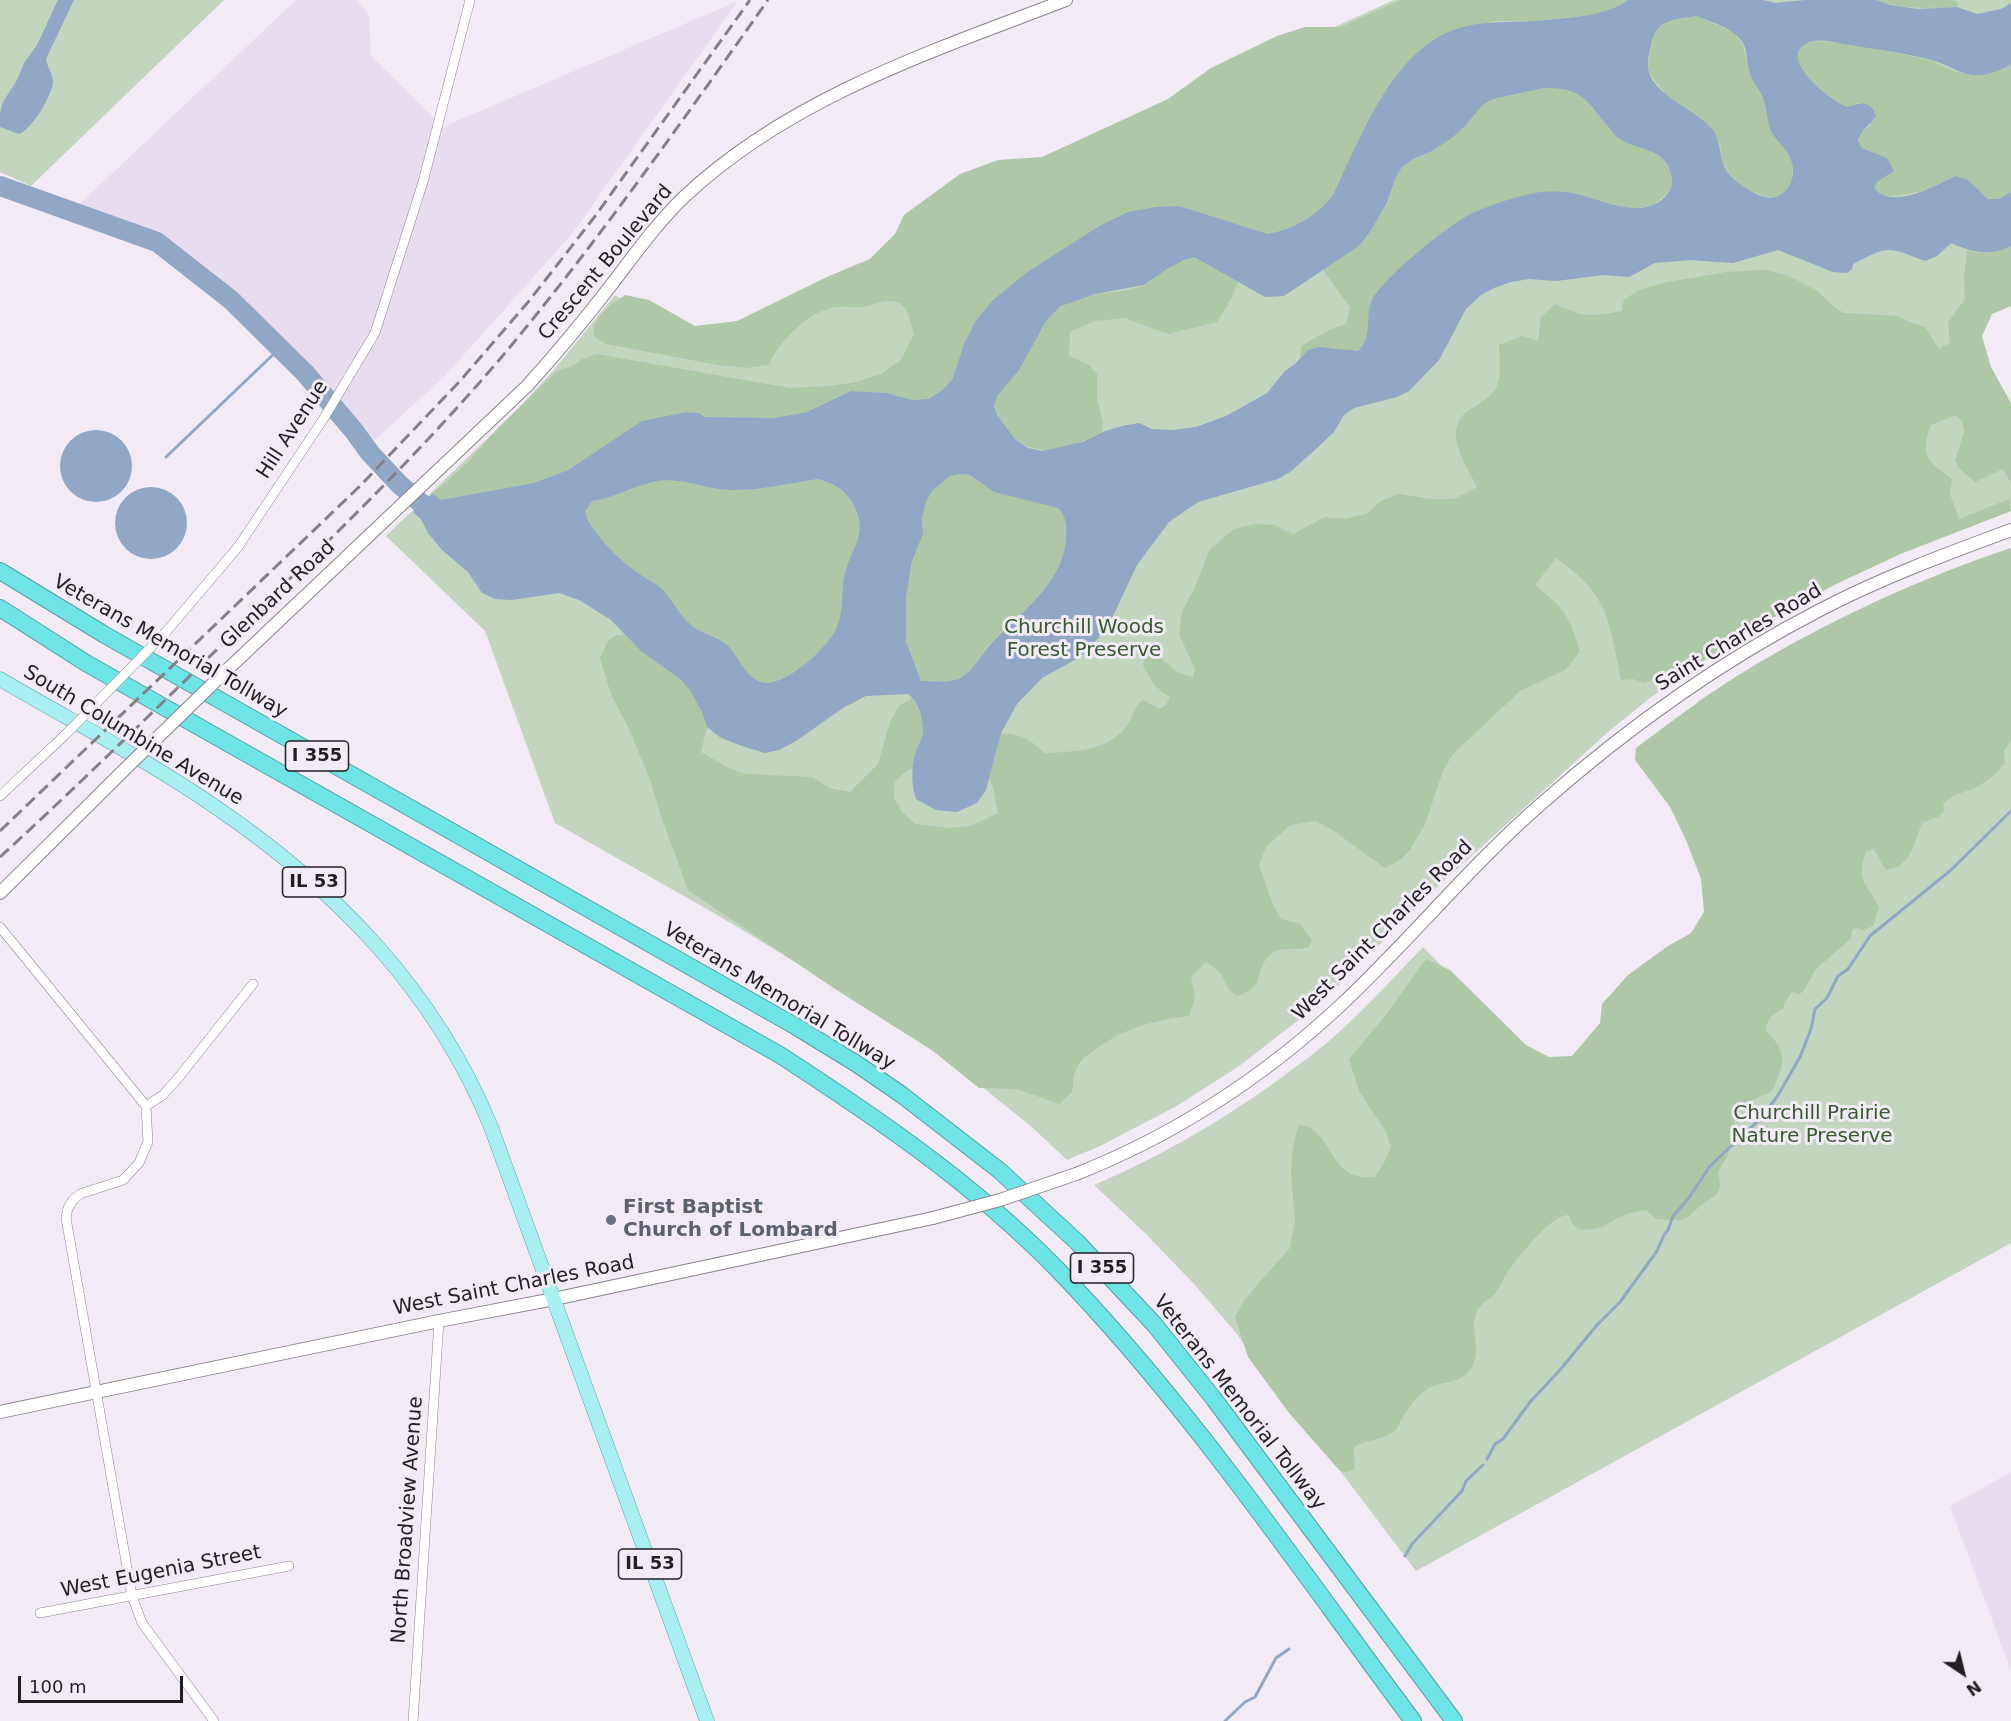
<!DOCTYPE html>
<style>
body{margin:0}
#map{position:relative;width:2011px;height:1721px;overflow:hidden;background:#f2ebf6;font-family:"DejaVu Sans",sans-serif}
canvas{display:block}
.north{position:absolute;left:1933px;top:1643px;width:60px;height:60px;-webkit-text-stroke:4px #f2ebf6;paint-order:stroke;rotate:145deg;font-size:16px;font-weight:700;line-height:24px;text-align:center;color:#221f23}
.north::after{content:'';display:block;margin:auto;width:21px;height:27px;background:#221f23;clip-path:polygon(50% 0,100% 100%,50% 72%,0 100%)}
.scale{position:absolute;left:18px;top:1676px;width:165px;height:27px;box-sizing:border-box;border:3px solid #221f23;border-top:0;padding-left:8px;font-size:18px;line-height:21px;white-space:nowrap;color:#221f23;-webkit-text-stroke:4px #f2ebf6;paint-order:stroke}
</style>
<div id="map">
<canvas width="2011" height="1721"></canvas>
<div class="north">N</div>
<div class="scale">100 m</div>
</div>
<script>
const context = document.querySelector('canvas').getContext('2d');
context.lineJoin = 'round';
function fill(path, color) {
  context.fillStyle = color;
  context.fill(path, 'evenodd');
}
function strokePath(path, color, width, dash) {
  context.strokeStyle = color;
  context.lineWidth = width;
  context.lineCap = dash ? 'butt' : 'round';
  context.setLineDash(dash || []);
  context.stroke(path);
}
function label(font, color, halo, rows, align = 'center') {
  context.font = font + ' "DejaVu Sans",sans-serif';
  context.lineWidth = 6;
  context.setLineDash([]);
  context.textBaseline = 'middle';
  context.strokeStyle = halo;
  context.fillStyle = color;
  for (const [text, x, y, turn = 0] of rows) {
    context.save();
    context.translate(x, y);
    context.rotate((+turn || 0) * Math.PI / 180);
    context.textAlign = isNaN(turn) ? turn : align;
    if (halo) context.strokeText(text, 0, 0);
    context.fillText(text, 0, 0);
    context.restore();
  }
}
const built = new Path2D(`
 M296,0H356L369,14L371,56L443,127L738,1L571,235L444,377L366,448L354,431L305,373L231,299L157,242L72,211Z
 M2011,1472V1671L1950,1506Z`);
const green = new Path2D(`
 M0,0H224L31,186L0,172Z
 M1394,0H2011V289L1964,305L2011,436V511L1900,554L1834,585L1741,635L1710,657L1650,698L1608,732L1434,890L1324,1000L1238,1067L1175,1107L1100,1146L1067,1160L1034,1129L943,1055L855,998L714,913L555,823L485,631L386,536L516,411L558,365L615,295L723,362L930,237L922,214Z
 M2011,548V1243L1416,1571L1232,1328L1194,1284L1144,1232L1094,1185C1176,1150 1253,1102 1323,1046C1359,1016 1391,980 1423,947L1561,1087L1735,923L1697,702C1798,637 1897,586 2011,548Z`);
const forest = new Path2D(`
 M1401,0H1628L1602,14L1535,21H1493L1405,65L1377,106L1333,195C1317,216 1294,229 1268,234L1179,206L1128,212L1101,225L1026,273L975,322L964,344L953,378L943,390L928,399L912,400L887,393L851,391L807,412L774,418L704,417L699,413L686,412L642,421L568,470L534,483L439,500L433,493L466,464L498,428L557,371L573,366L582,359L597,354L790,388L831,386L856,382L881,374L901,360L914,334C911,324 909,307 897,302C886,298 872,306 861,307C853,308 845,306 838,307C808,310 781,340 768,365L746,368L718,365L606,344L595,337C589,318 611,305 625,295L649,300L695,326L737,321L829,276L870,259L895,234L904,215L960,174L998,160L1042,157L1168,99L1211,68L1277,36L1305,27H1341Z
 M1876,0H1953L1959,4L1957,7C1929,8 1902,10 1876,0Z
 M1696,16L1733,32L1743,44L1749,73L1763,98L1772,133L1784,147L1793,164L1792,184L1786,192L1777,197H1764L1741,185L1733,178L1723,164L1720,144L1702,118L1666,95L1650,74L1648,65L1653,37L1657,29L1669,21Z
 M1810,41C1850,42 1889,51 1928,60C1939,63 1951,72 1962,73C1975,73 2001,70 2011,64V192L1999,199H1988L1967,179L1955,176C1929,189 1913,196 1883,196L1874,187L1878,181L1893,171L1887,158L1862,148L1858,141L1860,134L1871,125L1860,102L1847,107C1836,102 1801,75 1797,63C1793,52 1802,45 1810,41Z
 M1544,88H1565L1580,94L1618,138L1650,150L1662,159L1670,170L1672,185L1669,192L1652,206L1630,209L1572,193L1371,302C1370,320 1371,337 1357,351L1319,347L1300,359L1301,346L1329,330L1346,324L1350,307L1323,270L1359,246L1370,232L1388,203L1396,177L1402,167L1413,159L1432,151L1466,125L1481,105L1493,99Z
 M2011,246V306L1992,314L1982,336L1991,367L2011,403V483L2003,469L1975,482L1960,469L1955,461L1964,432L1962,421L1955,415L1931,425C1919,455 1928,462 1952,479L1950,494L1959,519L2009,499L2011,511L1900,554L1834,585L1741,635L1710,657L1686,668L1644,683L1633,679L1621,680C1609,620 1609,595 1556,558L1535,585C1564,608 1570,616 1580,652L1565,670L1520,691L1453,754L1443,771L1425,824L1410,850L1400,860L1385,868L1334,831L1316,821L1290,825L1266,847L1259,865L1272,902L1281,919L1300,924L1312,940L1309,947C1295,952 1281,944 1269,956C1254,970 1266,988 1237,996L1230,991L1220,972L1206,962L1191,977L1195,998L1189,1016C1155,1020 1124,1028 1096,1049C1088,1054 1080,1060 1076,1069C1073,1076 1073,1084 1072,1092L1059,1104L1017,1089L979,1088L933,1051L832,987L688,890L660,813L651,782L629,729L611,694L600,658L608,641L616,635H626L642,652L680,679L690,690L702,712L707,727L701,752L727,767L744,774L812,777L829,788L850,792L878,764L890,722L899,706L913,697L923,721V735L916,751L913,769L907,771L895,781L894,798L902,812L915,824L949,828L970,826L998,813L993,787L989,779L1001,733C1027,736 1026,737 1045,753C1074,752 1111,751 1128,724C1134,715 1134,706 1143,700L1160,709L1166,705L1170,697C1154,687 1151,681 1143,665L1145,657L1155,654L1179,673L1193,677L1195,669L1179,634L1182,612L1195,587L1210,549L1234,529L1256,524L1274,525L1293,534L1325,517L1344,519L1366,514L1381,501L1399,494L1431,499H1454L1477,487C1468,467 1446,439 1461,417C1468,409 1487,401 1494,391C1503,379 1499,359 1499,345L1522,336L1538,341L1541,317L1555,304C1581,317 1592,317 1621,311L1624,300L1638,290L1668,282L1726,272L1766,270L1787,275L1816,290L1833,306L1844,313L1898,316L1909,322L1925,327L1939,349L1950,343L1948,323L1965,299L1964,278L1967,251L1988,253Z
 M1194,257L1238,282L1231,299L1217,322L1168,334L1125,318L1095,321L1070,332L1069,356L1089,365L1097,374V399L1103,422L1101,433C1068,449 1033,463 1007,429C1002,422 994,414 994,405C994,395 1004,386 1011,379C1030,357 1037,326 1059,308C1079,292 1120,294 1143,286C1148,284 1153,279 1158,275C1169,267 1181,261 1194,257Z
 M959,474L970,475L994,492L1058,508C1066,516 1067,526 1066,537C1064,585 1018,613 989,645C981,655 971,674 958,679C948,683 932,681 921,681L906,641V598L912,561L923,534L922,518L926,502L932,491L950,476Z
 M818,479C835,484 844,489 853,505C870,535 850,548 844,577C841,595 844,613 835,631C826,650 783,689 761,682C744,677 737,654 724,643C714,634 698,633 689,623C678,613 671,598 660,588C654,582 645,577 638,573C620,561 608,549 596,532C591,526 587,520 585,512L592,501C615,498 635,486 658,481C680,477 708,490 731,490C757,491 791,483 818,479Z
 M2011,548V740L2004,751L2005,763C1998,772 1989,780 1978,786C1967,792 1952,794 1943,804L1944,811L1938,817L1922,823C1914,843 1910,868 1886,870L1874,849L1866,852C1855,882 1867,882 1879,907L1873,926L1864,930L1856,928L1852,930L1851,938L1815,970L1804,991L1799,994L1792,992L1785,1002L1783,1009C1773,1014 1767,1017 1766,1030C1770,1036 1775,1040 1778,1045C1787,1061 1779,1076 1772,1091L1741,1105L1735,1114L1734,1137L1728,1155L1718,1172C1724,1196 1715,1194 1700,1206C1694,1211 1689,1219 1681,1220C1673,1221 1664,1219 1656,1219L1646,1210C1640,1211 1633,1212 1627,1214C1604,1222 1607,1232 1578,1229L1572,1223L1569,1215C1550,1214 1516,1260 1505,1276C1502,1281 1500,1287 1496,1292C1491,1299 1481,1302 1477,1311C1468,1329 1483,1348 1471,1368C1461,1385 1441,1380 1427,1389C1417,1396 1409,1406 1403,1417C1400,1421 1398,1429 1393,1432C1384,1439 1367,1440 1355,1446C1352,1455 1356,1461 1354,1469L1347,1472L1340,1471L1289,1413L1248,1357L1235,1317L1243,1302L1258,1284L1290,1248L1295,1221L1291,1174L1292,1153L1298,1125C1335,1127 1326,1183 1375,1177L1384,1163L1391,1147L1386,1132L1359,1091L1349,1059L1385,1016L1426,959L1450,970L1526,1045L1549,1057L1572,1056L1600,1023L1602,1004L1628,975L1668,946L1691,933L1704,912L1701,879L1686,840L1670,807L1635,760L1636,748C1676,718 1717,687 1760,662C1840,615 1924,577 2011,548Z`);
const water = new Path2D(`
 M58,0H74L46,59C47,67 53,74 53,82C52,96 32,129 19,134L0,127V113L3,102L17,80L24,63L37,45Z
 M1628,0H1763L1775,3L1806,0H1876L1890,5L1918,9L1957,7L1977,14L2001,9L2011,3V64C2003,69 1991,74 1981,75C1965,77 1952,67 1938,62C1907,53 1875,49 1843,44C1832,42 1816,38 1807,43C1776,59 1831,100 1847,107C1861,102 1871,100 1876,116C1870,125 1860,131 1858,141L1862,148L1887,158L1894,171L1878,181L1874,187C1889,212 1937,185 1955,176L1967,179L1988,199H1999L2011,192V246C1990,257 1971,252 1951,243L1937,256L1925,261C1887,247 1890,245 1853,264L1852,269L1847,273L1833,272L1778,250L1733,263L1690,260L1655,263L1629,277L1604,275L1556,281L1529,279L1511,282L1494,288L1481,295L1466,309L1439,360L1409,391L1397,397L1354,408L1344,415L1334,432L1316,449L1290,472L1278,479L1198,502L1169,522L1137,565L1107,629L1080,657L1042,678L1017,704L1001,733L986,790L977,803L957,812L936,810L916,799C911,784 911,766 916,751C918,745 922,739 923,733C924,721 918,700 908,694L866,696L843,708L796,741L779,750L765,753L742,746L721,738L707,727L702,712L690,690L680,679L642,652L611,620L579,600L559,593L512,600L495,599L482,593L468,572L442,550L428,533L421,519L413,512L433,493L440,500L534,483L568,470L642,421L686,412L699,413L704,417L774,418L807,412L851,391L887,393L912,400L928,399L943,390L953,378L964,344L975,322L992,301L1026,273L1049,258L1101,225L1128,212L1156,207L1179,206L1268,234C1294,229 1317,216 1333,195C1362,137 1393,45 1463,27C1490,20 1517,23 1545,20C1574,17 1603,17 1628,0ZM1696,16C1711,22 1734,28 1743,43C1748,51 1746,64 1750,74C1753,82 1759,89 1763,98C1767,109 1767,122 1772,133C1778,143 1789,151 1792,163C1797,181 1784,202 1764,197C1760,196 1755,193 1751,191C1740,185 1727,176 1723,163C1719,151 1720,139 1712,129C1696,108 1651,96 1648,67C1647,60 1650,52 1651,45C1656,19 1674,20 1696,16ZM1544,88C1582,88 1583,97 1606,124C1610,128 1614,135 1618,138C1635,150 1667,148 1671,175C1672,181 1673,187 1669,192C1645,225 1602,198 1572,193C1561,191 1546,191 1535,193C1514,197 1486,206 1467,216C1445,228 1383,278 1372,300C1364,318 1374,333 1358,351L1319,347L1308,350L1295,364L1285,371L1267,393L1226,416L1196,427L1172,430L1152,429L1139,423L1122,426L1105,431L1083,442L1042,451L1028,448L1015,439L997,415L994,406L997,396L1019,370L1046,321L1061,306L1095,294L1144,285L1167,269L1184,260L1194,257L1265,297L1284,296L1359,246L1370,232L1387,203L1396,177L1402,167L1413,159L1432,151L1453,137L1466,125L1482,105L1493,99ZM959,474L970,475L994,492L1058,508C1066,516 1067,526 1066,537C1064,585 1018,613 990,645C981,655 971,674 958,679C948,683 932,681 921,681L906,641V598L912,561L923,534L922,518L926,502L932,491L950,476ZM818,479C835,484 844,489 853,504C870,535 850,548 844,577C841,595 844,613 835,631C826,649 783,689 761,682C745,677 739,657 728,646C717,635 699,634 689,623C678,613 671,598 661,588C654,582 645,578 638,573C621,561 608,549 596,532C591,526 587,520 585,512L592,501C615,498 635,485 658,481C680,477 708,490 731,490C757,491 791,483 818,479Z
 M60 466a36 36 0 1 1 72 0a36 36 0 1 1-72 0Z
 M115 523a36 36 0 1 1 72 0a36 36 0 1 1-72 0Z`);
const stream = new Path2D(`
 M166,457L280,348
 M1487,1459L1495,1444L1503,1439L1530,1402L1560,1370L1597,1325L1620,1302L1657,1251L1664,1235L1668,1230L1673,1216L1688,1199L1710,1166L1758,1121L1777,1097L1800,1057L1811,1029L1815,1009L1827,998L1838,976L1848,969L1870,936L1951,870L2011,811
 M1405,1556L1412,1544L1462,1491L1466,1481L1483,1465
 M1225,1721L1245,1702L1255,1697L1276,1658L1289,1649`);
const river = new Path2D(`
 M0,186L157,242L231,300L305,373L354,431L370,453L399,484L422,504L445,517`);
const street = new Path2D(`
 M165,633L238,547L324,418L375,333L423,182L470,0
 M0,796L65,735
 M0,927L146,1106L148,1142L139,1163L123,1180L80,1194L73,1200L68,1208L66,1218L132,1596L142,1623L214,1721
 M146,1106L163,1095L179,1077L253,984
 M40,1613L289,1566
 M413,1721L439,1321`);
const secondary = new Path2D(`
 M227,670L527,386C557,353 585,319 612,284C635,254 657,223 684,197C790,97 933,51 1066,0
 M0,893L124,770
 M1076,1174C1175,1135 1265,1076 1342,1004C1411,939 1470,866 1541,804C1626,729 1719,662 1820,610C1881,578 1946,554 2011,530
 M0,1412L439,1321L554,1299L933,1218`);
const primary = new Path2D(`
 M0,679C71,721 146,759 214,806C335,888 435,990 491,1127L707,1721`);
const highway = new Path2D(`
 M0,571L105,635L795,1026L857,1064L902,1095L1000,1171L1077,1242L1154,1324L1214,1399L1454,1721
 M0,608L86,663L780,1055C877,1118 974,1184 1056,1268C1190,1406 1298,1567 1413,1721`);
const rail = new Path2D(`
 M0,831L360,486L460,381L529,301L596,215L750,0
 M0,857C83,781 163,702 243,624C333,537 424,449 505,353C599,240 683,120 768,0`);
const streetBridge = new Path2D(`
 M65,735L165,633`);
const secondaryBridge = new Path2D(`
 M124,770L227,670
 M933,1218L1000,1200L1076,1174`);
const markers = [
 [611,1220,6,"#6b7280"]
];
const shields = [
 [317,756,63],
 [314,882,63],
 [1102,1268,63],
 [650,1564,63]
];
const shieldNames = [
 ["I 355",317,756],
 ["IL 53",314,882],
 ["I 355",1102,1268],
 ["IL 53",650,1564]
];
const streetNames = [
 ["Crescent Boulevard",606,263,-50],
 ["Hill Avenue",293,430,-57],
 ["Glenbard Road",278,595,-43],
 ["Saint Charles Road",1739,638,-31],
 ["Veterans Memorial Tollway",170,647,30],
 ["South Columbine Avenue",133,736,31],
 ["West Saint Charles Road",1383,931,-45],
 ["Veterans Memorial Tollway",779,997,31],
 ["West Saint Charles Road",514,1286,-11],
 ["Veterans Memorial Tollway",1239,1403,52],
 ["North Broadview Avenue",408,1520,-86],
 ["West Eugenia Street",161,1572,-11]
];
const parkNames = [
 ["Churchill Woods",1084,628],
 ["Forest Preserve",1084,651],
 ["Churchill Prairie",1812,1114],
 ["Nature Preserve",1812,1137]
];
const worshipNames = [
 ["First Baptist",623,1208],
 ["Church of Lombard",623,1231]
];
fill(built, '#e8ddee');
fill(green, '#c3d4bf');
fill(forest, '#adc7a7');
fill(water, '#90a7c6');
strokePath(stream, '#90a7c6', 3);
strokePath(river, '#90a7c6', 20);
strokePath(street, '#8a838d', 10);
strokePath(secondary, '#8a838d', 14);
strokePath(primary, '#549fa2', 15);
strokePath(highway, '#549fa2', 18);
strokePath(street, '#fff', 9);
strokePath(secondary, '#fff', 12);
strokePath(primary, '#a9eff1', 14);
strokePath(highway, '#6fe4e7', 16);
strokePath(rail, '#858088', 3, [12, 6]);
strokePath(streetBridge, '#8a838d', 10, []);
strokePath(secondaryBridge, '#8a838d', 14, []);
strokePath(streetBridge, '#fff', 9);
strokePath(secondaryBridge, '#fff', 12);
for (const [x, y, r, color] of markers) {
  const dot = new Path2D();
  dot.arc(x, y, r, 0, 2 * Math.PI);
  context.fillStyle = color;
  context.fill(dot);
  strokePath(dot, '#f2ebf6', 2);
}
for (const [x, y, w] of shields) {
  const box = new Path2D();
  box.roundRect(x - w / 2, y - 15, w, 30, 4.5);
  context.fillStyle = '#f2ebf6';
  context.fill(box);
  strokePath(box, '#221f23', 1.5);
}
label('bold 18px', '#221f23', null, shieldNames);
label('20px', '#221f23', '#f2ebf6', streetNames);
label('20px', '#375b2d', '#f2ebf6', parkNames);
label('bold 20px', '#5b616d', '#f2ebf6', worshipNames, 'left');
</script>
